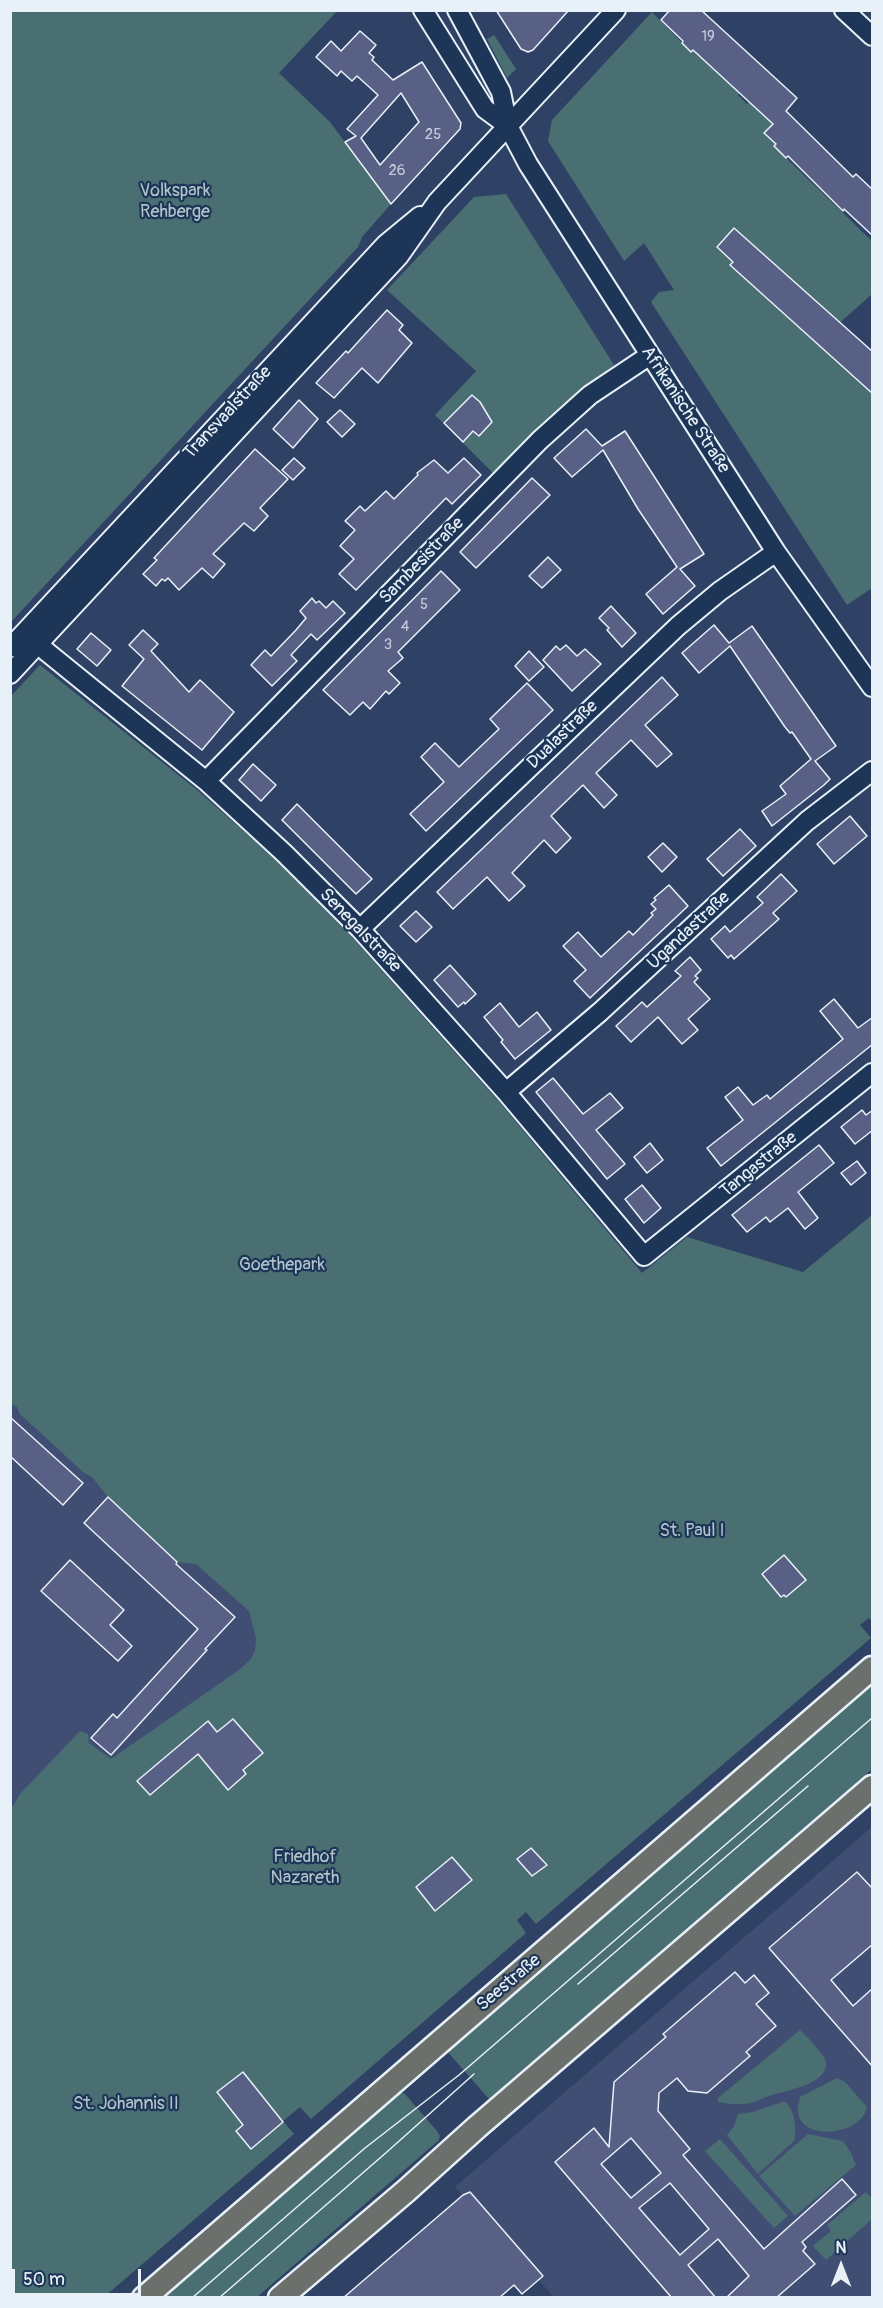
<!DOCTYPE html>
<meta charset="utf-8">
<style>
body{margin:0}
#map{position:relative;width:883px;height:2308px;overflow:hidden;background:#2f4265;font-family:Pangolin,sans-serif}
canvas{display:block}
.frame{position:absolute;inset:0;border:12px solid #e8f1f8;pointer-events:none}
.north{position:absolute;left:811px;top:2236px;width:60px;height:60px;-webkit-text-stroke:4px #1d3557;paint-order:stroke;rotate:0deg;font-size:16px;font-weight:700;line-height:24px;text-align:center;color:#e8f1f8}
.north::after{content:'';display:block;margin:auto;width:21px;height:27px;background:#e8f1f8;clip-path:polygon(50% 0,100% 100%,50% 72%,0 100%)}
.scale{position:absolute;left:12px;top:2269px;width:129px;height:27px;box-sizing:border-box;border:3px solid #e8f1f8;border-top:0;padding-left:8px;font-size:18px;line-height:21px;white-space:nowrap;color:#e8f1f8;-webkit-text-stroke:4px #1d3557;paint-order:stroke}
</style>
<div id="map">
<canvas width="883" height="2308"></canvas>
<div class="frame"></div>
<div class="north">N</div>
<div class="scale">50 m</div>
</div>
<script>
const context = document.querySelector('canvas').getContext('2d');
context.lineJoin = 'round';
function fill(path, color) {
  context.fillStyle = color;
  context.fill(path, 'evenodd');
}
function strokePath(path, color, width, dash) {
  context.strokeStyle = color;
  context.lineWidth = width;
  context.lineCap = dash ? 'butt' : 'round';
  context.setLineDash(dash || []);
  context.stroke(path);
}
function label(font, color, halo, rows, align = 'center') {
  context.font = font + ' Pangolin,sans-serif';
  context.lineWidth = 4.5;
  context.setLineDash([]);
  context.textBaseline = 'middle';
  context.strokeStyle = halo;
  context.fillStyle = color;
  for (const [text, x, y, turn = 0] of rows) {
    context.save();
    context.translate(x, y);
    context.rotate((+turn || 0) * Math.PI / 180);
    context.textAlign = isNaN(turn) ? turn : align;
    if (halo) context.strokeText(text, 0, 0);
    context.fillText(text, 0, 0);
    context.restore();
  }
}
const built = new Path2D(`
 M10,1383L265,1619L267,1657L126,1751L13,1820L10,1816Z
 M872,1827V2297H554L455,2187Z`);
const green = new Path2D(`
 M11,10L337,11L279,73L330,122L391,204L362,237L358,247L11,622Z
 M652,12L691,52L693,50L739,93L738,95L747,104L749,102L774,123L764,133L776,144L774,146L872,241V294L836,326L734,228L717,247L872,393V588L847,605L651,302L659,292L674,290L644,243L624,261L548,141L552,120Z
 M494,35L516,69L507,78L487,39Z
 M506,194L614,365L553,414L493,473L435,415L476,371L387,290L474,197Z
 M40,665L196,789L274,858L350,935L501,1104L642,1273L687,1237L803,1272L872,1215V1622L869,1618L860,1625L871,1638L536,1924L526,1912L517,1920L526,1933L311,2119L300,2107L283,2121L294,2134L104,2297H11V1809L20,1794L80,1731L88,1734L89,1743L111,1759L239,1670L250,1660L255,1651L256,1638L249,1611L196,1564L177,1562L108,1497L92,1477L83,1472L20,1414L17,1407L11,1404L10,697Z
 M872,1681V1769L489,2099L446,2050Z
 M800,2030C806,2036 826,2055 826,2063C828,2085 783,2091 769,2096C760,2099 752,2104 742,2104C734,2105 726,2103 718,2102V2098Z
 M837,2078L845,2082L867,2107C861,2139 784,2144 800,2097Z
 M398,2092L405,2094L437,2131L440,2136L438,2141L257,2297L159,2298Z
 M782,2102H786C795,2112 796,2126 795,2140L758,2174L727,2135L734,2126L738,2114L753,2112Z
 M808,2134L843,2141L851,2153L856,2165L795,2216L759,2176Z
 M720,2139L788,2216L774,2228L705,2151Z
 M866,2192L872,2199V2219L826,2260L813,2246L831,2231L827,2225Z`);
const building = new Path2D(`
 M496,10H569L533,50L528,52L521,49Z
 M670,10H701L797,98L786,111L853,177L856,174L873,190V236L844,209L843,211L788,156L786,158L774,146L776,144L764,133L773,124L693,50L691,52L682,43L683,41L661,20Z
 M360,31L376,45L369,53L374,57L372,60L393,80L422,62L461,123L460,129L391,204L345,142L356,136L347,129L378,95L357,76L352,81L341,71L337,76L316,57L331,41L341,51ZM401,93L419,122L380,165L361,138Z
 M734,228L873,352V394L730,265L733,262L717,247Z
 M387,310L403,325L399,330L412,343L378,383L362,368L334,398L316,383L346,351L348,353Z
 M472,395L480,402L492,422L479,436L473,431L463,442L444,423Z
 M299,400L318,419L293,448L273,429Z
 M340,410L355,424L342,437L327,422Z
 M586,429L602,446L625,431L704,554L680,569L695,586L663,614L646,594L677,567L638,509L603,450L572,477L554,458Z
 M255,449L288,479L260,508L268,516L254,531L244,523L213,554L225,564L213,578L202,568L179,590L168,578L165,581L162,579L156,586L143,574L157,560L154,558Z
 M294,458L305,468L293,480L282,470Z
 M464,458L481,475L452,504L446,498L356,590L339,574L354,559L340,546L355,530L345,521L360,506L365,511L386,491L394,499L418,475L417,473L434,460L448,473Z
 M532,478L550,495L476,568L460,552Z
 M548,557L561,570L542,588L529,576Z
 M441,571L460,590L398,652L403,658L388,671L400,683L389,694L386,691L370,709L363,702L350,715L323,690Z
 M312,598L316,603L319,601L326,608L333,601L345,613L317,640L311,634L291,655L297,661L272,686L251,665L265,650L271,656L296,630L306,618L300,611Z
 M611,606L636,633L622,647L607,630L609,628L599,618Z
 M714,625L729,643L752,626L836,746L815,761L830,779L824,785L772,826L762,811L786,794L780,786L811,759L792,732L790,733L785,727L730,646L699,673L682,653Z
 M143,630L158,644L151,651L189,692L200,680L234,712L202,750L122,686L144,659L129,645Z
 M91,633L111,650L97,666L77,649Z
 M566,645L577,656L585,649L601,664L572,691L543,660L556,646L560,650Z
 M529,651L544,667L529,681L515,666Z
 M662,677L678,695L645,725L672,754L657,767L631,740L596,773L617,795L604,808L583,785L551,816L571,838L556,853L544,840L512,873L525,886L509,901L487,877L453,909L437,892Z
 M527,683L553,710L426,831L410,814L444,782L421,757L435,743L459,767L499,729L490,719Z
 M253,764L276,785L261,801L239,780Z
 M297,804L372,879L356,894L282,820Z
 M850,816L867,836L834,864L817,844Z
 M740,829L756,846L723,876L707,859Z
 M663,843L677,857L662,872L648,857Z
 M781,874L797,891L773,913L779,919L734,959L731,955L728,958L711,939L725,926L730,932L763,903L757,897Z
 M669,885L688,906L590,998L574,981L586,970L563,946L578,932L601,957L629,931L633,935L653,915L651,913L656,909L651,904L656,900L654,898Z
 M416,911L432,927L416,942L400,926Z
 M690,957L701,970L695,976L698,978L694,982L710,999L688,1019L698,1030L682,1044L658,1017L631,1042L616,1026L642,1002L647,1007L681,976L675,971Z
 M450,965L476,994L465,1004L464,1002L458,1007L434,980Z
 M834,999L858,1028L873,1017V1044L721,1166L707,1148L743,1120L725,1097L738,1087L753,1105L767,1095L770,1099L843,1039L820,1011Z
 M500,1003L519,1027L537,1012L551,1030L515,1059L501,1042L503,1040L484,1017Z
 M553,1078L583,1114L610,1093L623,1108L596,1130L625,1164L607,1179L536,1092Z
 M862,1110L866,1115L873,1110V1130L855,1144L841,1127Z
 M650,1143L663,1160L647,1173L634,1157Z
 M819,1145L834,1163L798,1192L818,1218L805,1229L788,1208L770,1222L766,1217L747,1232L732,1215Z
 M857,1161L866,1173L851,1185L841,1173Z
 M642,1185L661,1208L644,1223L625,1199Z
 M10,1417L83,1483L63,1505L10,1456Z
 M108,1497L177,1562L176,1564L235,1617L205,1649L207,1650L111,1755L91,1738L113,1714L117,1718L198,1629L84,1523Z
 M784,1555L806,1580L786,1597L784,1595L781,1597L762,1574Z
 M70,1560L124,1610L110,1625L132,1646L118,1661L41,1591Z
 M233,1719L263,1753L243,1770L246,1774L228,1790L198,1754L150,1795L137,1781L208,1721L217,1732Z
 M531,1848L547,1865L532,1876L517,1859Z
 M452,1857L472,1880L435,1911L416,1887Z
 M857,1872L873,1889V1944L831,1980L853,2006L873,1988V2067L769,1948Z
 M735,1972L745,1983L754,1975L769,1993L756,2004L776,2026L746,2052L750,2056L707,2093L688,2091L677,2078L659,2093L658,2111L690,2149L683,2155L764,2249L842,2179L856,2195L802,2242L806,2247L803,2251L815,2264L776,2298H726L749,2276L718,2239L688,2265L716,2298H672L555,2162L594,2128L609,2147L614,2082L666,2037L663,2034ZM631,2138L661,2173L631,2198L601,2164ZM670,2183L709,2229L680,2255L639,2208Z
 M243,2072L283,2122L251,2149L236,2131L243,2125L217,2092Z
 M470,2192L543,2276L528,2289L522,2294L514,2285L499,2298H343L463,2195Z`);
const minor = new Path2D(`
 M423,10L485,109L508,126
 M457,10L501,92L508,126L528,164L776,552L872,687
 M844,10L872,36
 M25,632L47,652L206,781L284,853L360,929L506,1092L644,1256L872,1073
 M10,648L386,244L420,216
 M10,674L399,256L437,202L616,10
 M206,781L540,440L590,395L650,355
 M360,929L678,626L720,591L776,552
 M506,1092L600,1012L807,821L872,771`);
const major = new Path2D(`
 M144,2298L872,1668
 M280,2298L406,2191L477,2127L872,1787`);
const tram = new Path2D(`
 M578,1984L808,1786
 M192,2298L365,2148L459,2075L872,1718
 M219,2298L388,2151L474,2074`);
const numberNames = [
 ["19",708,37],
 ["25",433,135],
 ["26",397,171],
 ["5",424,605],
 ["4",405,627],
 ["3",388,645]
];
const parkNames = [
 ["Volkspark",175,191],
 ["Rehberge",175,212],
 ["Goethepark",282,1265],
 ["St. Paul I",692,1531],
 ["Friedhof",305,1857],
 ["Nazareth",305,1878],
 ["St. Johannis II",126,2104]
];
const streetNames = [
 ["Afrikanische Straße",685,410,57],
 ["Transvaalstraße",228,413,-47],
 ["Sambesistraße",422,561,-46],
 ["Dualastraße",563,735,-44],
 ["Senegalstraße",360,931,46],
 ["Ugandastraße",689,931,-43],
 ["Tangastraße",759,1165,-39],
 ["Seestraße",509,1983,-40]
];
fill(built, '#3f4e72');
fill(green, '#4a6f72');
fill(building, '#596086');
strokePath(building, '#e8f1f8', 1.5);
strokePath(minor, '#e8f1f8', 22);
strokePath(major, '#e8f1f8', 27);
strokePath(minor, '#1d3557', 18);
strokePath(major, '#6b706d', 22);
strokePath(tram, '#e8f1f8', 1.5);
label('15px', '#c4cddc', null, numberNames);
label('18px', '#b1c4c9', '#1d3557', parkNames);
label('18px', '#e8f1f8', '#1d3557', streetNames);
</script>
